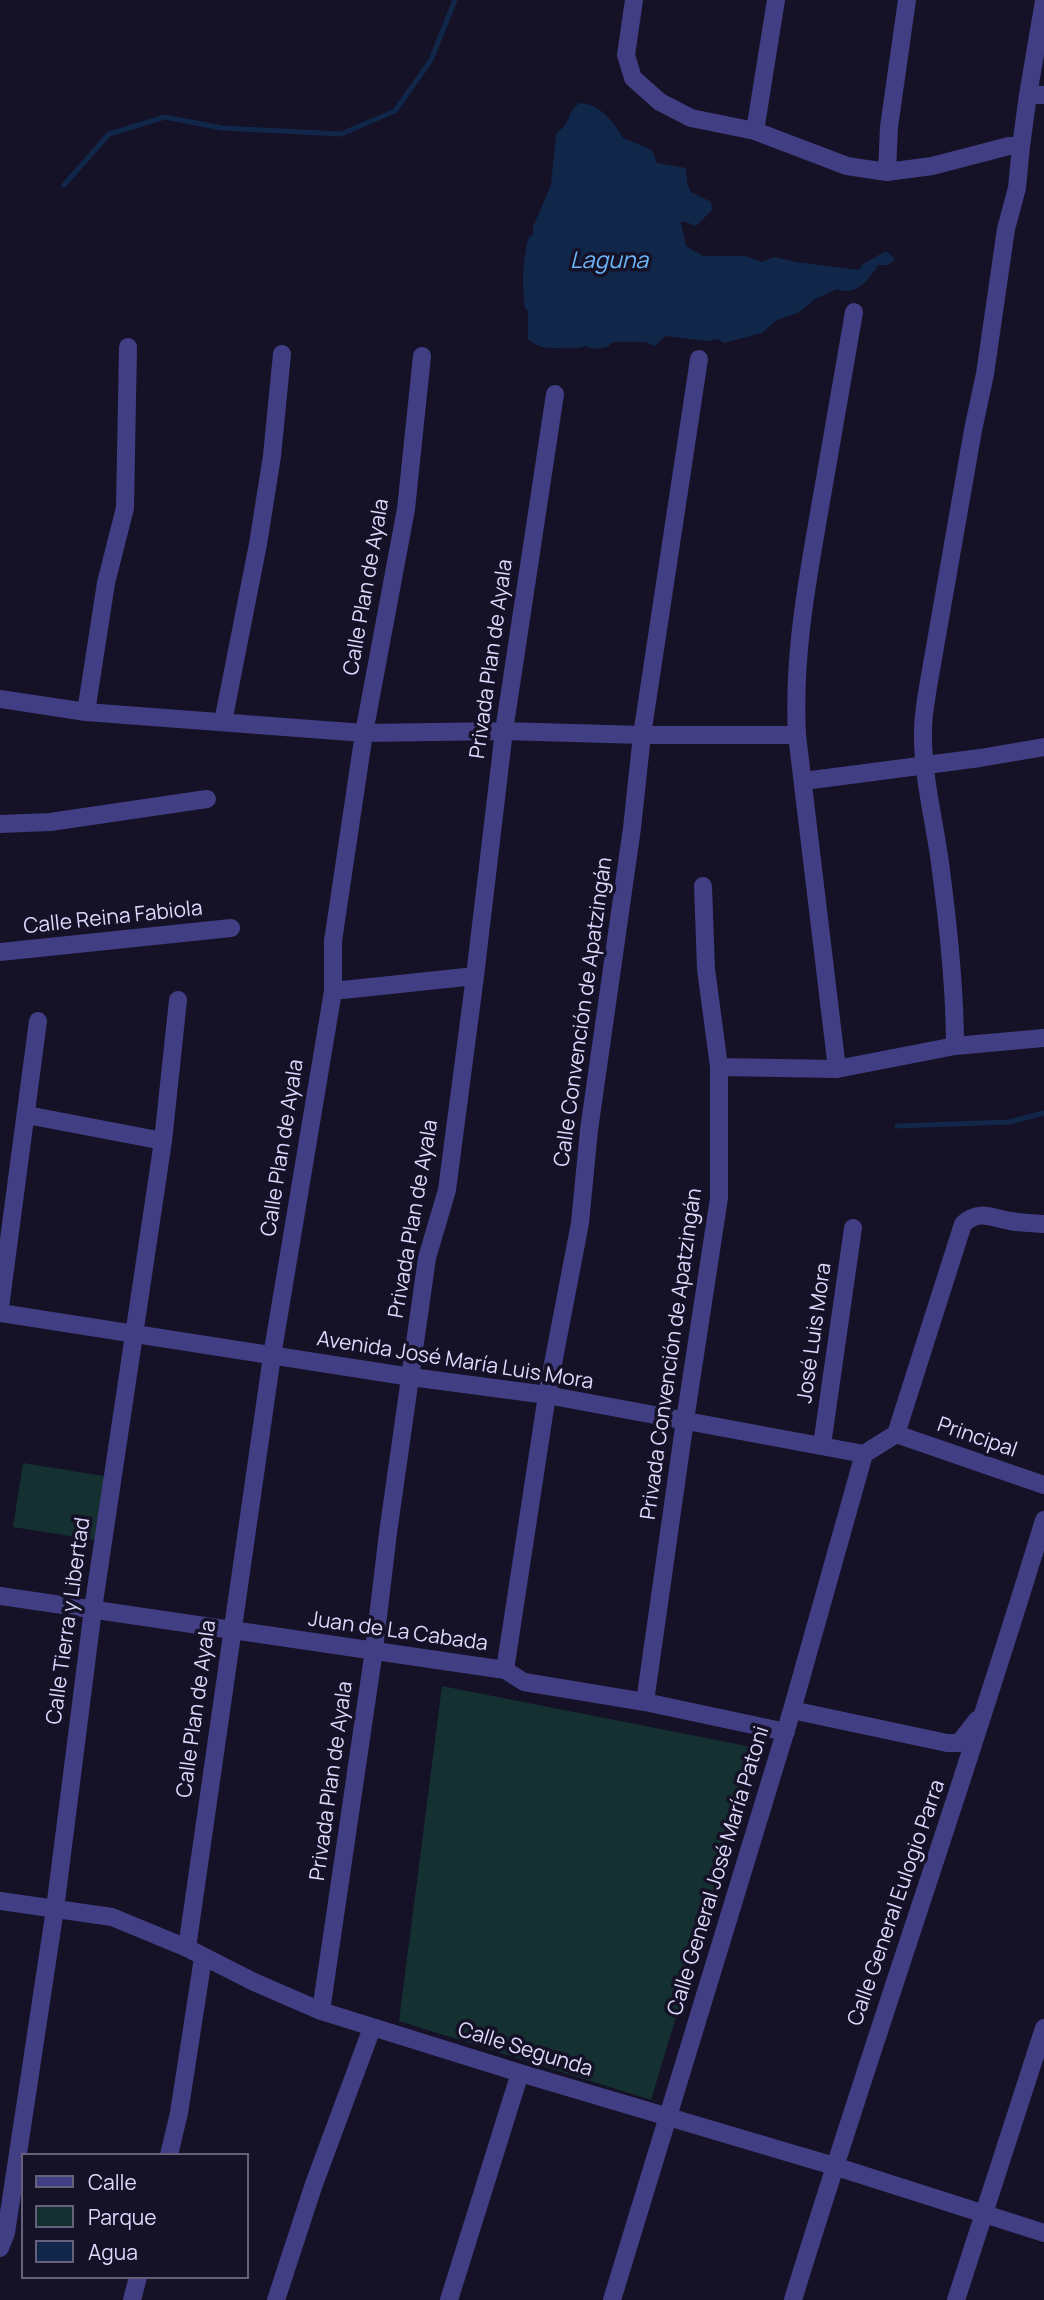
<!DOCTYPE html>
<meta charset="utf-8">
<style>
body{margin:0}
#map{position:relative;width:1044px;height:2300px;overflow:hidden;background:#151127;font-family:Manrope,sans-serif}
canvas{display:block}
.legend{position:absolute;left:21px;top:2153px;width:228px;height:126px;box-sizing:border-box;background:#151127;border:2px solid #65617d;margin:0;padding:9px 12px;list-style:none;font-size:21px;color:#ddd9fd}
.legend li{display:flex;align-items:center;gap:14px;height:35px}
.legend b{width:35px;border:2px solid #65617d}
</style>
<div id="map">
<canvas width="1044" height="2300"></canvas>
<ul class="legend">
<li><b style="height:9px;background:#423e83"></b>Calle</li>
<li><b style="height:19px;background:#143030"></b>Parque</li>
<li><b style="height:19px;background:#11274a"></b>Agua</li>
</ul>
</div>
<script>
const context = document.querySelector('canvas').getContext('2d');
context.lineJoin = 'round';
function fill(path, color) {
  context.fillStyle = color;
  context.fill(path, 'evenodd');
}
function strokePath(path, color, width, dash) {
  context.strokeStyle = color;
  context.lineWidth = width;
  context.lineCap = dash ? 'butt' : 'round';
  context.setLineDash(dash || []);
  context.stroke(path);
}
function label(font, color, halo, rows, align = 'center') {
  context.font = font + ' Manrope,sans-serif';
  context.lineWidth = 7;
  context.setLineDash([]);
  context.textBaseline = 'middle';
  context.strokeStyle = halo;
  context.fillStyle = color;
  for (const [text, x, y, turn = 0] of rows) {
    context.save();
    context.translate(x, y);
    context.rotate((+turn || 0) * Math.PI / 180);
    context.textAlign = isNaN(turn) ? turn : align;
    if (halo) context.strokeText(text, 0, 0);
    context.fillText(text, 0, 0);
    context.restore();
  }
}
const green = new Path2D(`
 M23,1463L110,1477L101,1541L13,1527Z
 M442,1686L757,1748L651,2100L399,2021Z`);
const water = new Path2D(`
 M579,103C599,103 614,122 623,138L652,150L657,163L686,168L687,183L691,192L711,202L712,210L696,226L683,221L681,223L686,246L703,256H745L762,262L774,257L796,262L859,270L863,264L886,251L895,259L889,265H878C869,280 855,297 837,289L815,299L798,313L777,320L762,333L724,343L718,339L708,341L665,336L655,346L645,342H612L608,347L594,349L585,346C575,350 572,347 562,348C547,348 540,349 528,339V311L525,308C522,285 522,259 529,237L533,235V227L551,185L556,134L566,124L572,110Z`);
const stream = new Path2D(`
 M64,185L109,134L165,117L222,128L341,134L395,111L431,60L455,0
 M897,1126L1009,1122L1044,1113`);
const street = new Path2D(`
 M634,0L626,55L633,78L660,102L691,118L755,131L847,166L887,172L932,166L1009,146H1021L1017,188L1006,229L985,374L973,430L928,687C926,701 923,715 923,730C922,774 934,819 940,863C948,923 955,985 955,1046
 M1028,95L1044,1
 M755,131L776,0
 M1021,146L1028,95H1044
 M887,172L889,127L907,0
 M0,699L86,712L364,733L504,731L642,735H797
 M86,712L106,583L125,508L128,347
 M223,722L258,544L272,456L282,354
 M804,781L980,758L1044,747
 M0,824L50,822L207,799
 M0,952L231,928
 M333,991L475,976
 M719,1067L837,1069L955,1046L1044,1038
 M837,1069L797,735C793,659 806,587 819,513C831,446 842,379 854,312
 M27,1115L163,1141
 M0,1307L38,1021
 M0,1313L411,1377L547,1395L864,1454L896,1434
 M896,1434L963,1224C979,1209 992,1218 1010,1221C1021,1223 1033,1223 1044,1224
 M896,1434L1044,1485
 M822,1445L853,1228
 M0,1596L505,1670L524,1682L645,1702L786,1732
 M505,1670L547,1395L580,1223L589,1130L632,828L642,735L699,359
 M645,1702L685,1420L719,1198V1067L706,969L703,886
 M792,1710L947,1743H959L977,1720
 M0,1901L112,1917L187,1948L254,1982L321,2011L520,2073L834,2166L1044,2233
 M187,1948L272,1356L333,991V941L364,733L406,509L422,356
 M321,2011L374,1650L388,1533L427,1258L447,1190L475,976L504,731L555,394
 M169,2155L179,2113L203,1958
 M0,2248L6,2233L55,1909L93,1609L163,1141L178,1000
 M132,2300L138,2277
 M276,2300L314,2184L372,2028
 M449,2300L520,2073
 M612,2300L792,1710L864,1454
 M793,2300C873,2039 965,1781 1044,1520
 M956,2300L1044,2028`);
const streetNames = [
 ["Calle Plan de Ayala",367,587,-80],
 ["Privada Plan de Ayala",492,659,-82],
 ["Calle Reina Fabiola",113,918,-6],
 ["Calle Convención de Apatzingán",584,1012,-82],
 ["Calle Plan de Ayala",283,1148,-81],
 ["Privada Plan de Ayala",414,1219,-80],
 ["José Luis Mora",815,1333,-82],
 ["Privada Convención de Apatzingán",672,1354,-82],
 ["Avenida José María Luis Mora",455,1361,9],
 ["Principal",977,1438,19],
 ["Calle Tierra y Libertad",69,1621,-82],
 ["Juan de La Cabada",398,1632,8],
 ["Calle Plan de Ayala",197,1709,-82],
 ["Privada Plan de Ayala",332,1781,-82],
 ["Calle General José María Patoni",719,1871,-73],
 ["Calle General Eulogio Parra",897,1903,-71],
 ["Calle Segunda",525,2050,17]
];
const waterNames = [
 ["Laguna",609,262]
];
fill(green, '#143030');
fill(water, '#11274a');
strokePath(stream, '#11274a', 5);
strokePath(street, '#423e83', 18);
label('21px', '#ddd9fd', '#151127', streetNames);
label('italic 23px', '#6cb6f8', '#151127', waterNames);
</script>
